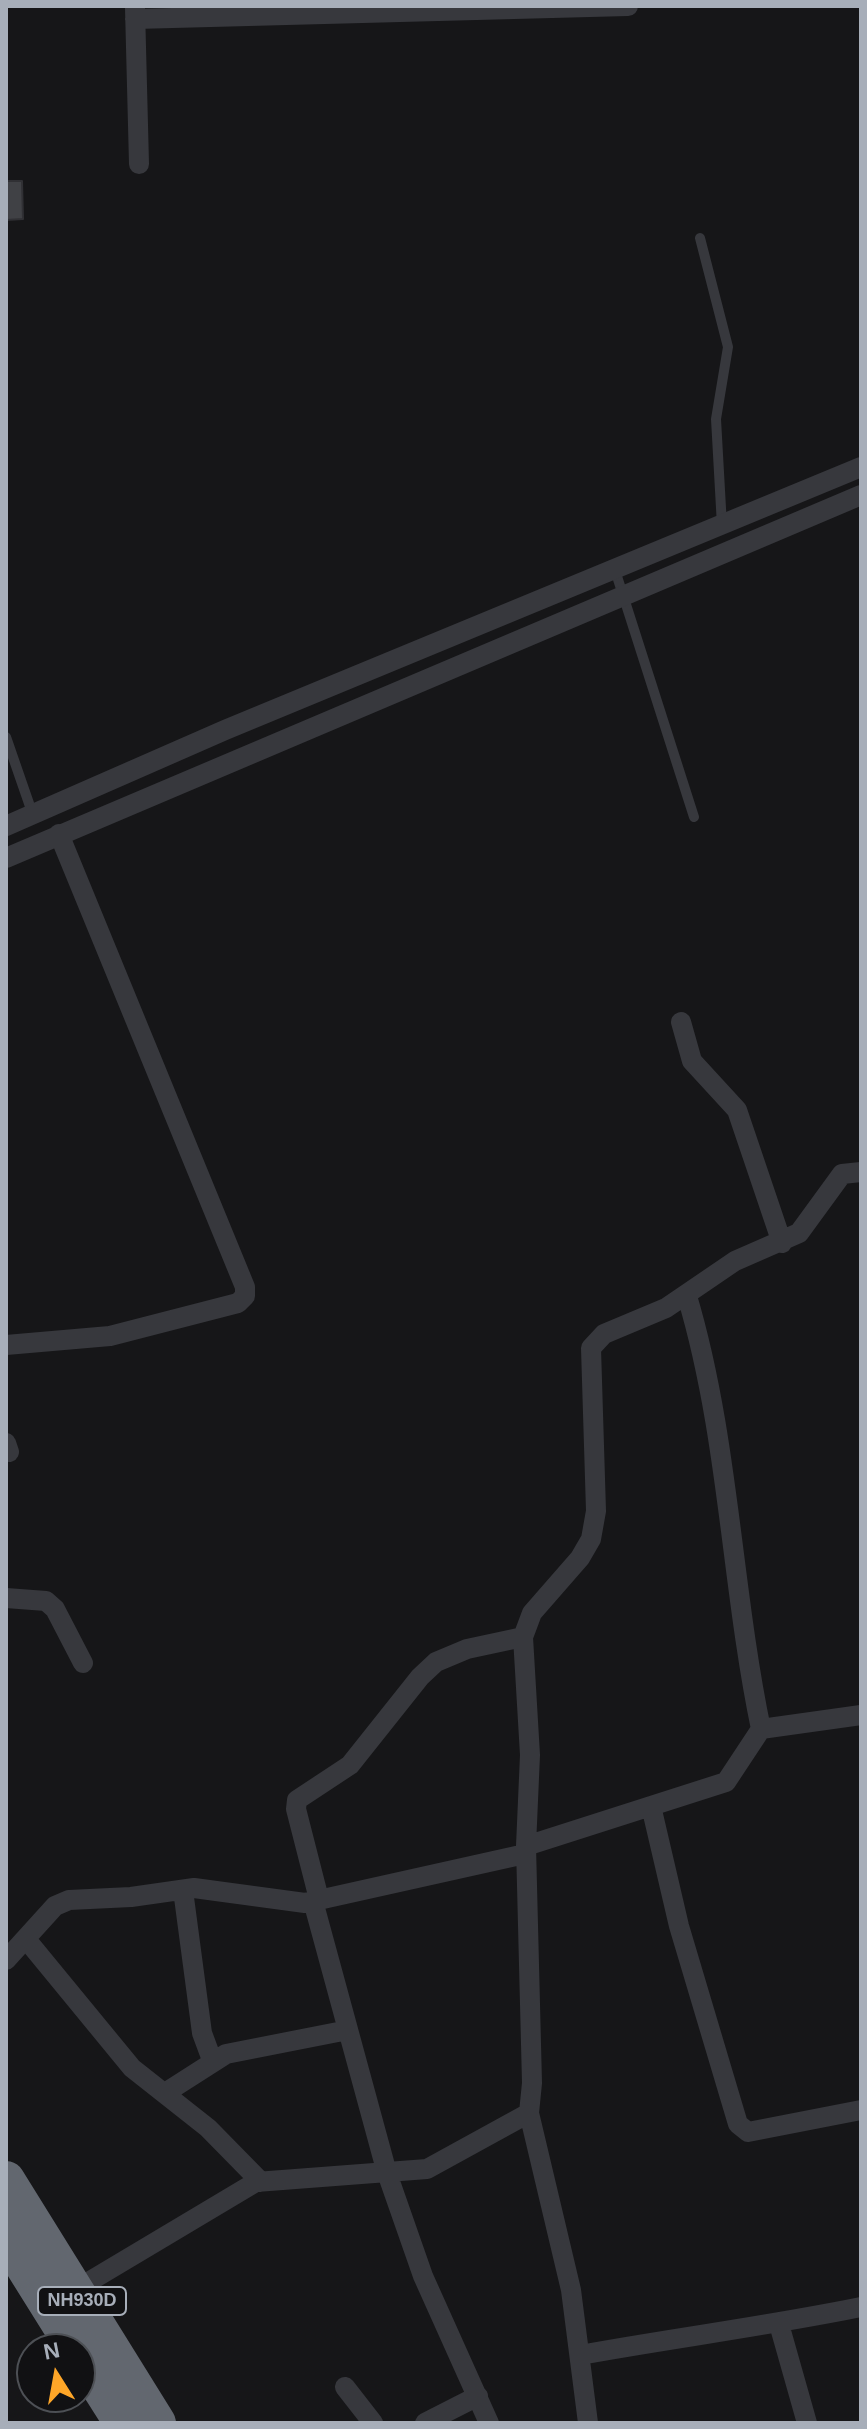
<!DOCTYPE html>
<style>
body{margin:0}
#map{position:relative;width:867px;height:2429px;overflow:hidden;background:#161618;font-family:Arial,sans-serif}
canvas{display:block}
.frame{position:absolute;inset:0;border:8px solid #a7aeb9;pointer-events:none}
.north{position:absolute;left:16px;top:2333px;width:80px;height:80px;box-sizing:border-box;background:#111113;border:2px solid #4d5055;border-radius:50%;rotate:349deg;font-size:22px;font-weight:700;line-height:32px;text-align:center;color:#a7aeb9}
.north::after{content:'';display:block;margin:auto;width:28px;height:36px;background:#fea628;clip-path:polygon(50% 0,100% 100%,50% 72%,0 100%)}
</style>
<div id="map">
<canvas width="867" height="2429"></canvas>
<div class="frame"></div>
<div class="north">N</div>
</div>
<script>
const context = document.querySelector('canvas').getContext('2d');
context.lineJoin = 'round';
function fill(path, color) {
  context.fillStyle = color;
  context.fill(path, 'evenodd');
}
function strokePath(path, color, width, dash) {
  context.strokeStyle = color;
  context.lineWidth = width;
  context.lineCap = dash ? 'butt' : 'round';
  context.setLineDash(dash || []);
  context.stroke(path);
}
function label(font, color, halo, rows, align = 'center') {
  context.font = font + ' Arial,sans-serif';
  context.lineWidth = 8;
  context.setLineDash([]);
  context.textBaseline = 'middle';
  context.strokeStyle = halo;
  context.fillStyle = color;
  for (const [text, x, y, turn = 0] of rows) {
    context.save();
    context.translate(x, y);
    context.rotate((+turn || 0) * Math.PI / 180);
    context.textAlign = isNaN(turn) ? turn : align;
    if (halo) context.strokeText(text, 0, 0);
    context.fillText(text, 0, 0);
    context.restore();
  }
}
const building = new Path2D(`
 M6,181H22L23,219L6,220Z`);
const lane = new Path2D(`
 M700,238L728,347L716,419L722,526
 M615,570L694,817
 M6,737L33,815`);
const street = new Path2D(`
 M135,8L139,164
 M135,19L628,6
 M6,826L225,730L861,467
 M6,858L861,495
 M681,1022L692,1061L737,1110L782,1243
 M687,1296C729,1437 731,1585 761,1729
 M6,1345L110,1336L238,1303L245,1296V1287L59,834
 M6,1443L9,1452
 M6,1598L46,1601L55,1609L83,1663
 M651,1806L679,1926L738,2124L748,2132L861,2110
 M526,1846L530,1755L523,1637L532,1613L580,1558L591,1539L596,1511L591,1348L604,1334L666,1308L735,1261L799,1233L842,1174L861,1172
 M183,1890L202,2033L212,2060
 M319,1899L296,1809L297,1800L350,1765L420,1677L436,1662L467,1649L523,1637
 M313,1901L387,2173L423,2276L489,2423
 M26,1939L132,2068L208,2128L261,2182
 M6,1960L55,1906L69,1900L131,1897L194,1888L305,1903L525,1854
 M165,2093L226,2054L348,2030
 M529,2113L571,2290L588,2423
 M75,2290L256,2182L427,2169L529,2113L532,2083L526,1846L726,1782L761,1729L861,1715
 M779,2324L807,2423
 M580,2355C673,2338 768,2326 861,2307
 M345,2387L373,2423
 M425,2423L478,2396`);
const highway = new Path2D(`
 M6,2180L157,2423
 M6,2237L76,2349
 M80,2355L123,2423`);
const shields = [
 [82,2301,88]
];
const shieldNames = [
 ["NH930D",82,2301]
];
fill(building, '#404145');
strokePath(building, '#303034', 2);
strokePath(lane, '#37383d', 10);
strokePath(street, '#37383d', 20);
strokePath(highway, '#62676f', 38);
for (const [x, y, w] of shields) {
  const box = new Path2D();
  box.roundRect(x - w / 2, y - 14, w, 28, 6);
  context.fillStyle = '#111113';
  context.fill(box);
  strokePath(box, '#a7aeb9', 2);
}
label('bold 18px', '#a7aeb9', null, shieldNames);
</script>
